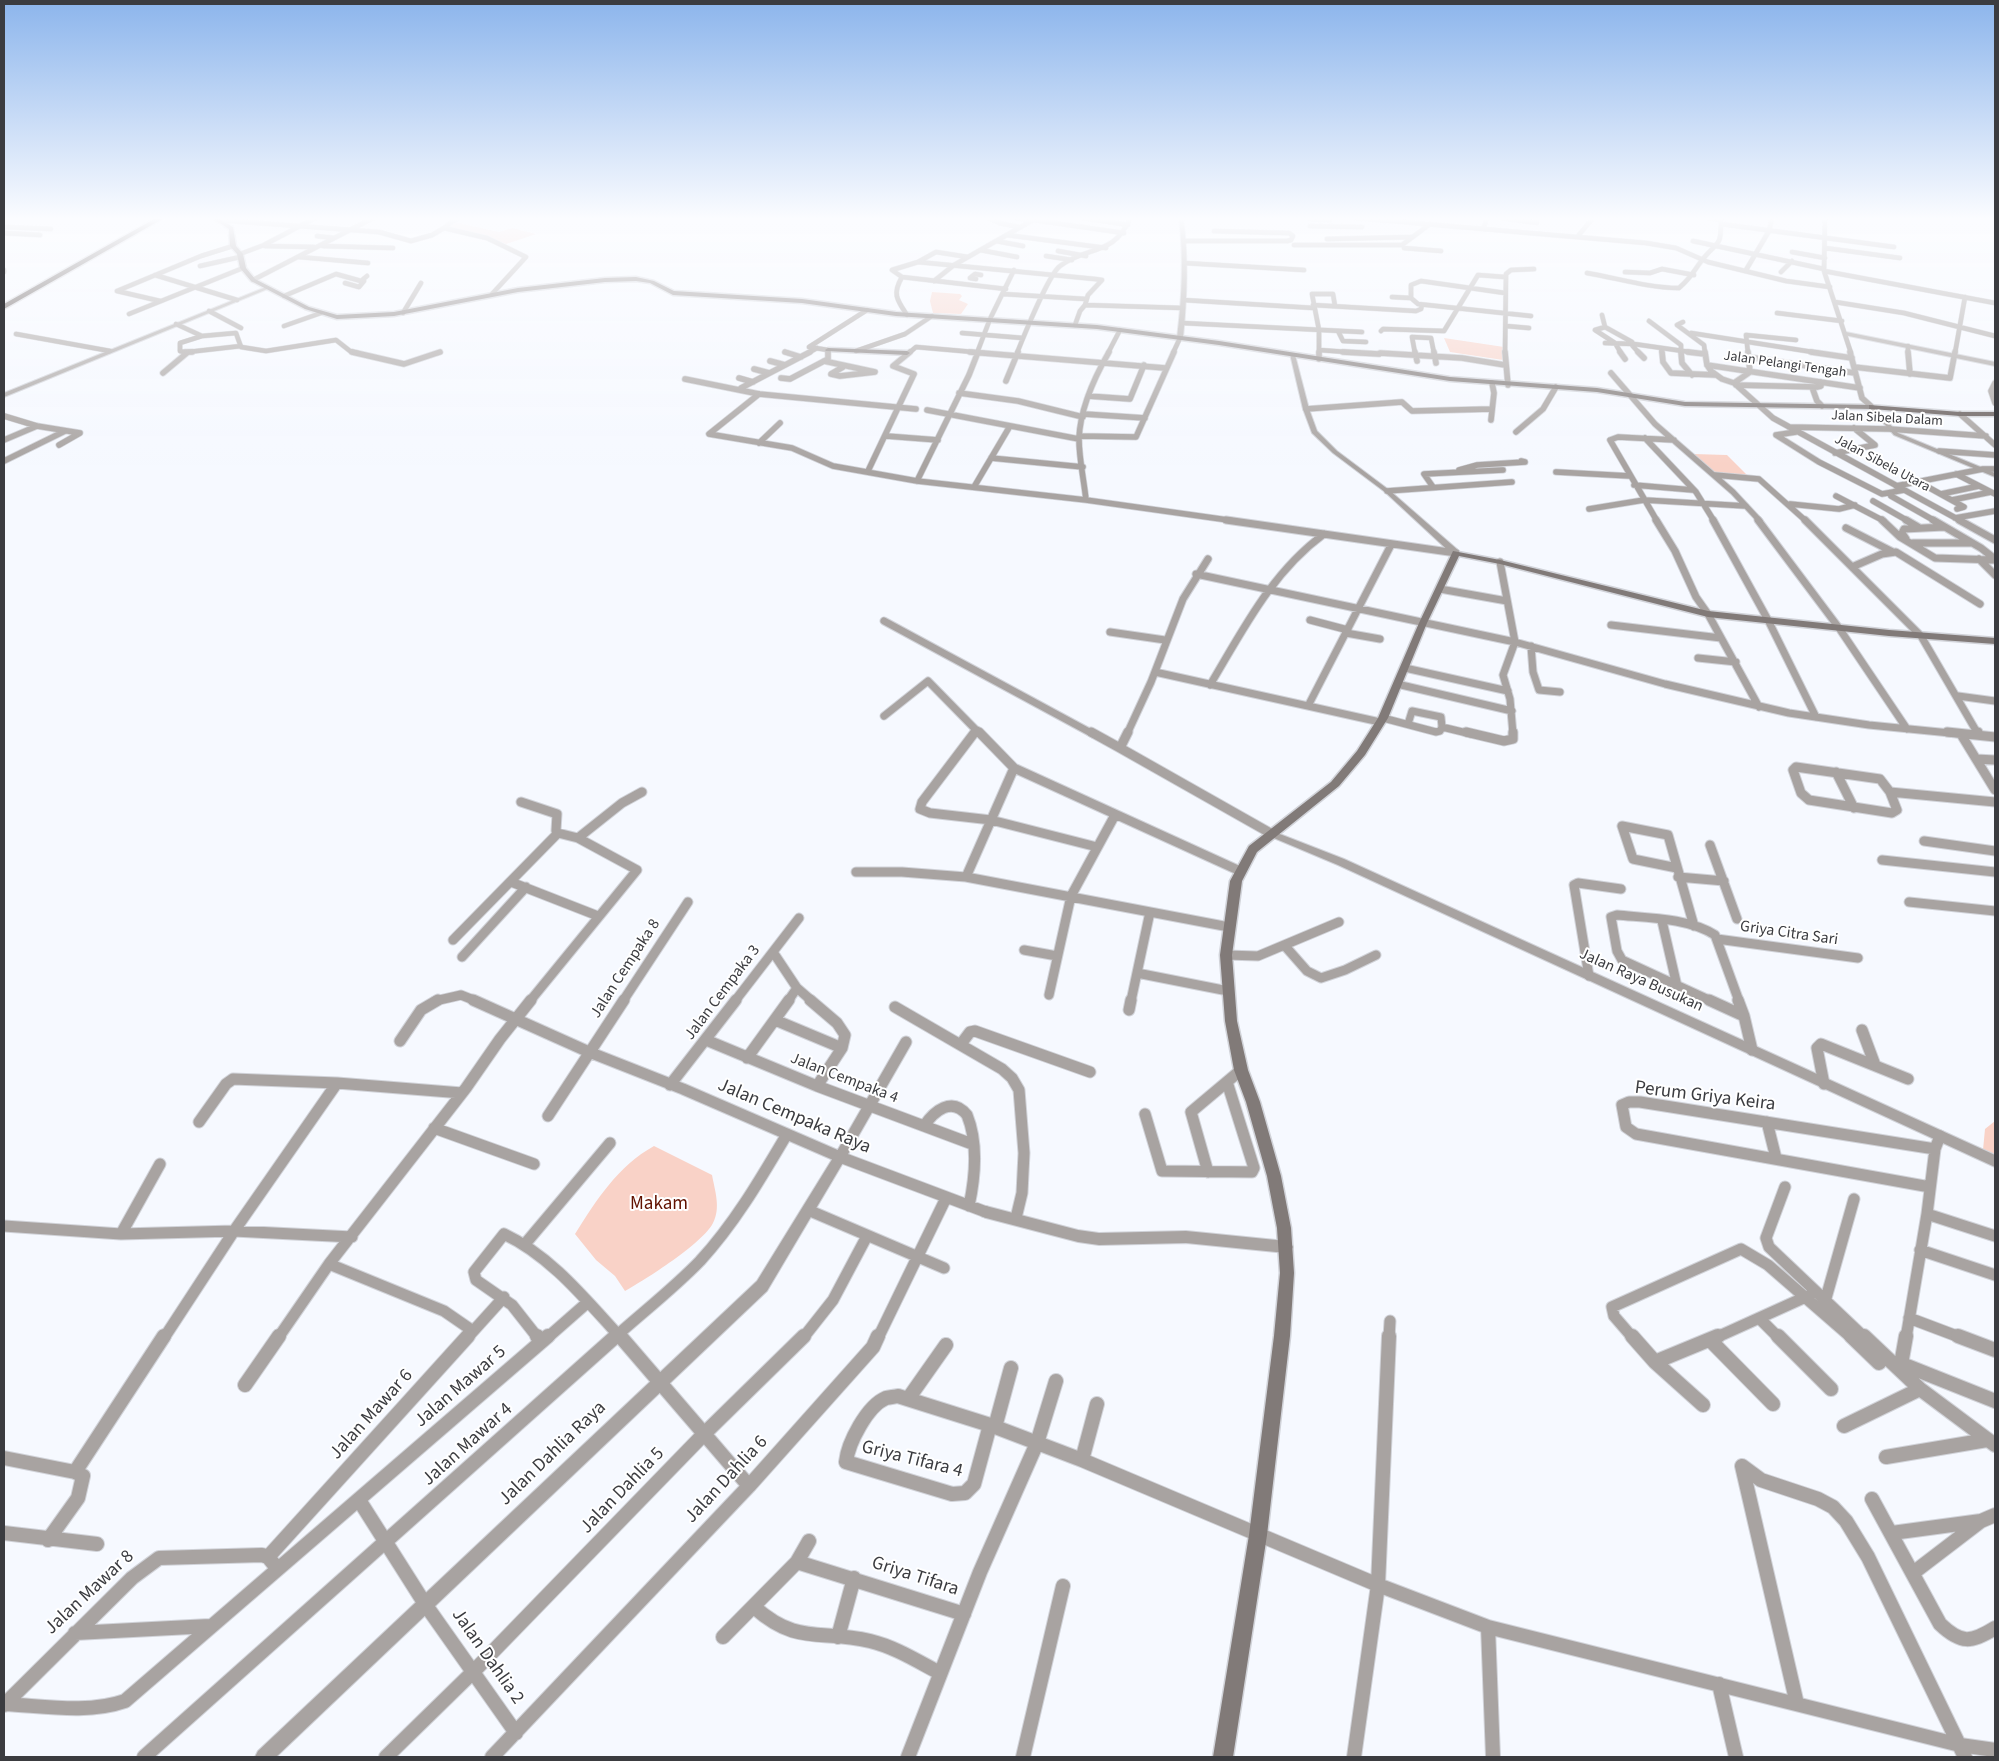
<!DOCTYPE html>
<style>
body{margin:0}
#map{position:relative;width:1999px;height:1761px;overflow:hidden;background:#f6f9ff;font-family:"Source Sans 3",sans-serif}
canvas{display:block}
.frame{position:absolute;inset:0;border:5px solid #3b3c40;pointer-events:none}
</style>
<div id="map">
<canvas width="1999" height="1761"></canvas>
<div class="frame"></div>
</div>
<script>
const context = document.querySelector('canvas').getContext('2d');
context.lineJoin = 'round';
function fill(path, color) {
  context.fillStyle = color;
  context.fill(path, 'evenodd');
}
function strokePath(path, color, width, dash) {
  context.strokeStyle = color;
  context.lineWidth = width;
  context.lineCap = dash ? 'butt' : 'round';
  context.setLineDash(dash || []);
  context.stroke(path);
}
function label(font, color, halo, rows, align = 'center') {
  context.font = font + ' "Source Sans 3",sans-serif';
  context.lineWidth = 4;
  context.setLineDash([]);
  context.textBaseline = 'middle';
  context.strokeStyle = halo;
  context.fillStyle = color;
  for (const [text, x, y, turn = 0] of rows) {
    context.save();
    context.translate(x, y);
    context.rotate((+turn || 0) * Math.PI / 180);
    context.textAlign = isNaN(turn) ? turn : align;
    if (halo) context.strokeText(text, 0, 0);
    context.fillText(text, 0, 0);
    context.restore();
  }
}
const green = new Path2D(`
 M454,222L499,232L512,228L536,234L506,244L486,237L446,227Z
 M932,292L960,294L962,296L959,300L968,304L961,314L933,313L930,301Z
 M1444,338L1504,347L1503,360L1450,352Z
 M1693,454L1727,455L1747,475H1715Z
 M1995,1121V1158L1983,1150L1985,1129Z
 M654,1146L712,1175C715,1191 721,1208 713,1223C703,1243 645,1280 625,1291L615,1276L596,1260L575,1234C597,1199 618,1166 654,1146Z`);
const minorFar5 = new Path2D(`
 M457,218L444,228L487,238L526,257L492,294
 M989,218L999,223L1019,227
 M1018,218L1033,220
 M1084,218L1128,225
 M1356,218L1646,243L1676,248L1708,262L1786,281L1830,287
 M1501,218L1537,223
 M1709,218L1721,220
 M1825,218L1824,271L1851,353
 M1311,219L1330,220
 M217,220L379,232L411,241L432,235L444,228
 M1721,224L1894,247
 M1310,226L1362,227
 M4,227L51,229
 M1483,229L1487,218
 M4,233L40,235
 M1007,235L1106,248
 M317,236L334,238
 M1578,236L1593,218
 M1327,239L1412,237
 M996,241L1023,246
 M1184,241H1287L1291,240L1293,236L1289,233L1214,231
 M1693,241L1824,269
 M1294,245H1402L1430,224
 M265,246L314,247
 M323,246L393,248
 M1404,248L1441,251
 M1825,248L1900,258
 M980,250L1017,257
 M1058,251L1086,256
 M1792,252L1825,258
 M240,254L264,245L315,218
 M1046,256L1072,260
 M299,257L368,263
 M918,262L936,252L968,257
 M1184,263L1304,270
 M200,266L240,257
 M4,270V272
 M1746,270L1769,231L1772,218
 M1824,271L1995,303
 M1625,272L1650,273L1662,269L1694,275
 M1781,272L1792,261
 M1587,273C1617,278 1648,288 1679,288C1692,277 1693,272 1702,260C1719,239 1721,249 1721,218
 M155,275L237,300
 M902,277C892,294 897,300 907,315
 M976,279L970,278L975,274L981,275
 M253,280L373,218
 M934,281L954,265L1033,220L1124,233
 M345,283L359,287L364,281
 M1006,289L902,277L892,270L918,262L1095,279L1102,280L1088,295L1085,305L1183,308
 M117,291L201,256L233,246
 M117,291L160,301
 M1505,293L1421,281L1411,285V298L1418,304L1531,316
 M1003,294L1086,299
 M284,296L336,274L361,281L367,276
 M1392,297L1411,298
 M1183,300L1314,308
 M1835,302L1904,313L1995,336
 M1313,305L1416,311L1421,309L1422,305
 M209,311L241,328
 M403,313L421,283
 M1777,313L1842,321
 M129,314L243,268
 M1602,315L1605,327
 M1649,321L1681,345V353
 M1683,322L1677,325L1704,345L1705,353
 M1182,323L1362,332
 M176,324L202,336L236,333L241,347L266,351L336,340L350,351L358,353
 M1075,325L1080,311L1085,305
 M284,326L321,313
 M1506,326L1529,328
 M1338,331L1343,341L1366,342
 M1381,331L1383,329L1444,331L1478,275L1505,277
 M962,333L1023,338
 M1691,333L1819,353
 M16,334L110,351
 M1605,343L1634,344L1697,353
 M1631,344L1639,353
 M1908,346V353
 M1661,348L1662,353
 M1319,350L1361,353
 M856,351L905,334L932,316
 M188,352L241,346
 M785,352L788,353
 M187,353L180,351V343L202,336
 M438,353L440,352
 M808,353L817,348
 M828,353V350L809,347L867,310
 M909,353L916,347L985,353
 M977,353L990,319L1014,270
 M1017,353C1023,338 1049,274 1060,266C1086,246 1115,256 1130,218
 M1108,353L1120,330
 M1173,353L1180,338
 M1319,353V330L1312,294H1333L1335,306
 M1415,353L1412,337L1431,338L1434,353
 M1505,353L1506,274L1511,270L1534,269
 M1621,353L1615,343L1595,330L1605,327L1632,342
 M1748,353L1746,335L1796,340
 M1955,353L1965,297`);
const minorFar4 = new Path2D(`
 M188,352H192
 M352,352L404,364L440,352
 M785,352L801,357
 M970,352L1165,368
 M1319,352V359
 M1343,352L1379,354
 M1415,352L1417,361
 M1434,352L1436,363
 M1505,352L1508,385
 M1620,352L1625,359
 M1638,352L1644,358
 M1662,352L1663,362L1671,373L1716,375
 M1681,352L1682,363L1692,375
 M1688,352L1705,354
 M1705,352L1707,365L1711,371L1722,379L1734,383L1773,418L1961,521
 M1811,352L1852,358
 M1850,352L1862,398L1872,407
 M1908,352L1910,374
 M1380,353L1462,358L1505,365
 M1748,357L1855,373
 M770,361L785,365
 M824,361L875,372L840,376L831,374L843,367
 M1707,365L1860,388
 M1854,367L1950,378L1955,352
 M754,369L769,373
 M163,373L188,352H185
 M1611,373L1655,424L1733,492L1760,521
 M739,378L753,382
 M781,378L790,379L828,359V352
 M685,379L759,394L916,409
 M1006,381L1018,352
 M1734,383L1750,372L1748,352
 M1995,383L1991,391L1995,403
 M1736,385L1817,387L1821,386V382
 M1812,387L1817,401L1822,406
 M741,388L810,352
 M959,393L1018,401L1083,417
 M759,394L709,434L792,448L833,466L917,481L1086,500L1235,521
 M1088,396L1130,399L1144,365
 M1306,409L1402,402L1412,411L1492,409
 M927,410L1079,439
 M1084,414L1145,418
 M1960,414L1995,445
 M4,416L37,426L80,433L59,445
 M1491,420L1494,393L1492,383
 M1789,427L1889,429L1986,436
 M1516,432L1543,409L1556,387
 M1796,432L1776,435L1819,462L1882,494L1904,490
 M886,436L938,440
 M1079,436L1136,437L1174,352
 M1645,438L1696,492L1714,521
 M4,440L37,426
 M759,443L780,423
 M1939,451L1995,455
 M1835,453L1875,445L1854,428
 M991,458L1083,467
 M4,461L65,431
 M1459,470L1477,465L1525,462L1521,461
 M868,471L914,374L893,366L910,352
 M1556,472L1630,476
 M1956,474L1995,494
 M1715,475L1759,479L1806,521
 M917,481L969,375L978,352
 M1917,481L1964,507L1957,509
 M1634,485L1693,490
 M1896,486L1983,469H1995
 M974,487L1010,426
 M1433,487L1424,474L1503,470
 M1387,491L1512,482
 M1941,494L1979,486
 M1836,496L1884,521
 M1891,496L1935,521
 M1086,500C1084,480 1079,459 1079,439C1080,408 1094,378 1109,352
 M1952,500L1991,492
 M1873,501L1908,521
 M1790,504L1839,509L1855,505
 M1589,509L1644,500L1746,506
 M1955,518L1995,511
 M1657,521L1610,440L1618,437L1674,440`);
const minorFar3 = new Path2D(`
 M1226,520L1456,553
 M1656,520L1675,551L1696,597L1708,614L1759,707
 M1713,520L1768,620L1816,717
 M1758,520L1839,628L1907,729
 M1805,520L1921,636L1978,734
 M1882,520L1900,537L1935,558L1995,560
 M1906,520L1918,527
 M1933,520L1981,548L1995,559
 M1959,520L1995,540
 M1846,528L1893,552
 M1906,539L1902,533L1904,529L1944,527
 M1913,543H1970
 M1979,559L1995,575
 M1500,562L1515,642L1503,675L1510,699L1513,734
 M1852,567L1882,554L1896,552L1980,604
 M1196,574L1515,642L1665,684L1789,713L1869,725L1960,734
 M1440,589L1507,601
 M1310,620L1348,630
 M884,621L1093,734
 M1611,625L1721,638
 M1110,632L1165,640
 M1346,633L1380,639
 M1531,646L1533,672L1539,690L1560,692
 M1698,658L1736,662
 M1405,668L1508,691
 M1155,672L1380,722
 M1397,684L1512,711
 M1210,685C1243,630 1271,573 1324,534
 M1958,696L1995,701
 M1308,706L1391,545
 M884,716L928,681L980,734
 M1383,718L1436,732L1440,731L1442,727L1471,734
 M1408,724L1412,711L1441,717L1442,727
 M974,734L977,730
 M1127,734L1151,682L1183,599L1208,559`);
const minorFar2 = new Path2D(`
 M975,732L922,802L920,809L930,813L991,820L1097,847
 M979,732L1014,768L1240,871
 M1091,732L1120,748
 M1128,732L1120,748L1272,834
 M1466,732L1504,741L1513,739V732
 M1947,732L1995,737
 M1978,732L1979,735
 M1962,736L1995,790
 M1976,759L1995,760
 M1796,767L1880,779L1890,792L1897,810L1892,813L1809,800L1801,793L1793,770Z
 M1836,772L1854,808
 M1890,792L1995,802
 M521,802L557,814L556,831L558,833
 M578,838L622,803L642,792
 M1924,841L1995,851
 M1710,845L1737,919
 M1882,860L1995,872
 M1677,868L1633,859L1622,826L1668,835L1694,926
 M856,872H902L966,877L1229,927
 M966,877L1014,768
 M1678,877L1724,881
 M511,882L598,916
 M1909,902L1995,911
 M1662,921L1677,986
 M1717,939L1858,958
 M453,940L558,833L578,838L637,870L530,1001
 M1285,946L1307,971L1321,978L1345,970L1376,955
 M1024,950L1057,956
 M773,952L797,988L812,1001
 M1226,955L1258,956L1339,922
 M462,957L526,887
 M1137,973L1228,991
 M1589,976L1574,885L1578,883L1621,889
 M1049,995L1071,896L1115,815
 M435,1001L461,995L476,1001
 M623,1001L688,902
 M735,1001L799,918
 M788,1001L797,988
 M1131,1001L1150,912
 M1711,1001L1622,960L1617,951L1611,917L1617,915C1648,918 1688,918 1715,935L1739,1001`);
const minorFar1 = new Path2D(`
 M473,1000L589,1052L683,1089L840,1157L986,1212
 M810,1000L837,1023L845,1035L842,1048L817,1086
 M1709,1000L1744,1016
 M1738,1000L1744,1016
 M895,1007L1002,1069L1012,1078L1019,1090L1024,1153L1022,1193L1016,1218
 M1129,1010L1131,1000
 M1744,1016L1752,1050
 M775,1020L842,1048
 M1862,1030L1875,1065
 M706,1040L817,1086L972,1144
 M400,1041L421,1010L438,1000
 M961,1044L970,1032L975,1031L1090,1072
 M747,1058L789,1000
 M1824,1084L1817,1048L1821,1044L1908,1079
 M670,1085L736,1000
 M1145,1114L1162,1171L1252,1172L1254,1168L1227,1082
 M548,1116L624,1000
 M199,1122L226,1084L233,1079L337,1083L462,1093
 M1767,1122L1776,1158
 M924,1126C934,1111 952,1096 967,1115C978,1142 975,1178 969,1206
 M434,1128L534,1164
 M840,1157L906,1042
 M1208,1172L1191,1112L1241,1070
 M1785,1187L1766,1238L1769,1247L1865,1338
 M1930,1187L1636,1134L1626,1127L1622,1105L1629,1102H1640L1935,1149
 M808,1210L944,1268
 M1927,1214L1995,1236
 M4,1226L121,1234L234,1231L352,1237
 M121,1234L160,1164
 M525,1244L610,1143
 M1920,1250L1995,1275
 M329,1264L444,1311L473,1331
 M1826,1298L1854,1199
 M1909,1318L1962,1338
 M1760,1319L1779,1338
 M164,1338L234,1231L337,1083
 M278,1338L329,1264L466,1088L500,1039L531,1000
 M467,1338L504,1297
 M538,1338L512,1305L476,1280L474,1272L504,1234C551,1256 586,1300 621,1338
 M547,1338L588,1302
 M614,1338C643,1312 674,1288 700,1261C735,1223 761,1178 787,1134
 M803,1338L833,1300L867,1236
 M878,1338L946,1198
 M1389,1338L1390,1321
 M1633,1338L1614,1316L1612,1307L1741,1249L1768,1265L1852,1338
 M1715,1338L1810,1295
 M1906,1338L1927,1214L1935,1149L1940,1136`);
const minor = new Path2D(`
 M537,1336L541,1342
 M620,1336L749,1486
 M1632,1336L1655,1362L1703,1405
 M1778,1336L1831,1389
 M1851,1336L1879,1363
 M1864,1336L1920,1389L1995,1445
 M1958,1336L1995,1350
 M1710,1340L1773,1404
 M1655,1362L1718,1336
 M1902,1364L1995,1401
 M1900,1370L1906,1336
 M245,1385L279,1336
 M898,1396L990,1425L974,1484L965,1493L952,1494L846,1462C848,1443 867,1406 886,1398C889,1397 894,1397 898,1396Z
 M908,1399L946,1345
 M990,1425L1082,1460L1378,1585L1488,1627L1960,1745L1995,1750
 M1844,1426L1920,1389
 M995,1427L1011,1368
 M1886,1457L1987,1440
 M4,1458L75,1472L83,1476L78,1498L48,1540
 M1082,1460L1097,1404
 M1742,1466L1761,1480L1818,1499L1833,1507L1846,1521L1868,1557L1965,1757
 M1742,1466L1797,1704
 M75,1472L164,1336
 M1872,1499L1940,1624C1961,1644 1971,1643 1995,1628
 M359,1500L425,1604L516,1733
 M4,1533L97,1544
 M1892,1533L1981,1521
 M268,1557L468,1336
 M797,1562L964,1614
 M1913,1573L1981,1521L1995,1515
 M754,1607C798,1646 820,1629 870,1641C895,1647 917,1661 940,1673
 M1488,1627L1493,1757
 M75,1633L210,1626
 M723,1637L797,1562L809,1541
 M838,1637L854,1578
 M1719,1684L1736,1757
 M5,1704C44,1706 88,1714 125,1701L548,1336
 M4,1705L132,1578L159,1558L262,1555L268,1557L277,1568
 M144,1757L616,1336
 M386,1757L473,1672L705,1433L804,1336
 M492,1757L749,1486L873,1347L878,1336
 M908,1757L980,1572L1037,1443L1056,1381
 M1023,1757L1063,1586
 M1354,1757L1378,1585L1389,1336`);
const tertiary = new Path2D(`
 M1179,218H1183C1189,258 1187,298 1183,338L1180,340L1177,338C1182,298 1184,258 1179,218Z
 M266,287L270,288L4,397V393Z
 M1846,332L1995,362V366L1844,335L1843,334Z
 M1290,354L1295,355L1309,409L1317,431L1337,451L1389,490L1459,551V555H1453L1385,492L1333,453L1312,433L1303,409Z
 M1872,405L1898,433L1995,473V477L1894,435L1870,408L1869,407Z
 M1272,831L1344,859L1995,1155V1167L1338,865L1269,836L1267,834L1269,832Z
 M840,1151L844,1153L846,1157L844,1161L767,1291L276,1757H255L258,1751L757,1281L836,1153Z
 M986,1206L1078,1230L1099,1233L1186,1231L1286,1241L1291,1243L1293,1247L1291,1251L1286,1253L1186,1243L1099,1245L1078,1242L986,1218L981,1216L980,1212L981,1208Z`);
const secondary = new Path2D(`
 M212,218H218L233,227L236,246L243,254L246,268L255,279L309,307L337,315L394,312L518,288L605,278L636,277L654,281L674,291L802,299L896,312L1097,325L1219,341L1450,377L1597,388L1685,402L1872,405L1875,407L1872,409L1685,406L1597,392L1450,381L1219,345L1097,329L896,316L802,303L673,295L650,283L636,281L605,282L518,292L394,316L337,319L305,309L251,281L240,268L237,254L230,246L229,229Z
 M828,348L907,351L910,353L907,355L826,351L825,350Z
 M1453,551L1500,560L1708,611L1889,630L1995,638V644L1889,636L1708,617L1500,564L1459,556L1427,623L1388,718L1365,755L1339,786L1257,852L1242,881L1232,955L1237,1021L1248,1070L1260,1102L1281,1176L1291,1228L1294,1273L1290,1336L1267,1535L1233,1757H1213L1249,1535L1274,1336L1280,1273L1277,1228L1267,1176L1246,1102L1234,1070L1225,1021L1220,955L1230,881L1249,846L1331,782L1357,751L1378,718L1419,623Z`);
const primary = new Path2D(`
 M1869,405L1960,412H1995V416H1960L1872,409H1869Z`);
const motorway = new Path2D(`
 M156,218H164L4,309V304Z`);
const farStreetnames = [
 ["Jalan Pelangi Tengah",1785,365,8],
 ["Jalan Sibela Dalam",1887,419,3],
 ["Jalan Sibela Utara",1882,464,28]
];
const streetNames = [
 ["Griya Citra Sari",1789,934,8],
 ["Jalan Cempaka 8",626,969,-57],
 ["Jalan Raya Busukan",1641,981,24],
 ["Jalan Cempaka 3",723,993,-53],
 ["Jalan Cempaka 4",844,1079,21]
];
const nearStreetnames = [
 ["Perum Griya Keira",1705,1097,7],
 ["Jalan Cempaka Raya",794,1117,23],
 ["Jalan Mawar 5",461,1387,-41],
 ["Jalan Mawar 6",372,1415,-48],
 ["Jalan Mawar 4",468,1445,-42],
 ["Jalan Dahlia Raya",553,1454,-44],
 ["Griya Tifara 4",912,1460,14],
 ["Jalan Dahlia 6",727,1480,-47],
 ["Jalan Dahlia 5",623,1491,-46],
 ["Griya Tifara",915,1577,18],
 ["Jalan Mawar 8",90,1593,-43],
 ["Jalan Dahlia 2",487,1657,55]
];
const nearParknames = [
 ["Makam",659,1205]
];
fill(green, '#f9d2c7');
strokePath(minorFar5, '#d1d3d9', 5.5);
strokePath(minorFar4, '#d1d3d9', 7);
strokePath(minorFar3, '#d1d3d9', 9);
strokePath(minorFar2, '#d1d3d9', 11);
strokePath(minorFar1, '#d1d3d9', 13);
strokePath(minor, '#d1d3d9', 16);
strokePath(tertiary, '#d1d3d9', 2);
strokePath(secondary, '#d1d3d9', 3);
strokePath(primary, '#d1d3d9', 3);
strokePath(motorway, '#d1d3d9', 3);
strokePath(minorFar5, '#a8a3a1', 4.5);
strokePath(minorFar4, '#a8a3a1', 5.5);
strokePath(minorFar3, '#a8a3a1', 7);
strokePath(minorFar2, '#a8a3a1', 9);
strokePath(minorFar1, '#a8a3a1', 11);
strokePath(minor, '#a8a3a1', 14);
fill(tertiary, '#a8a3a1');
fill(secondary, '#817a78');
fill(primary, '#665d5b');
fill(motorway, '#4f4542');
const sky = context.createLinearGradient(0, 0, 0, 465);
sky.addColorStop(0, '#8cb5ec');
sky.addColorStop(0.47, '#fbfcff');
sky.addColorStop(1, '#fbfcff00');
context.fillStyle = sky;
context.fillRect(0, 0, 1999, 465);
label('14px', '#3b3c40', '#fff', farStreetnames);
label('16px', '#3b3c40', '#fff', streetNames);
label('19px', '#3b3c40', '#fff', nearStreetnames);
label('19px', '#611200', '#fff', nearParknames);
</script>
